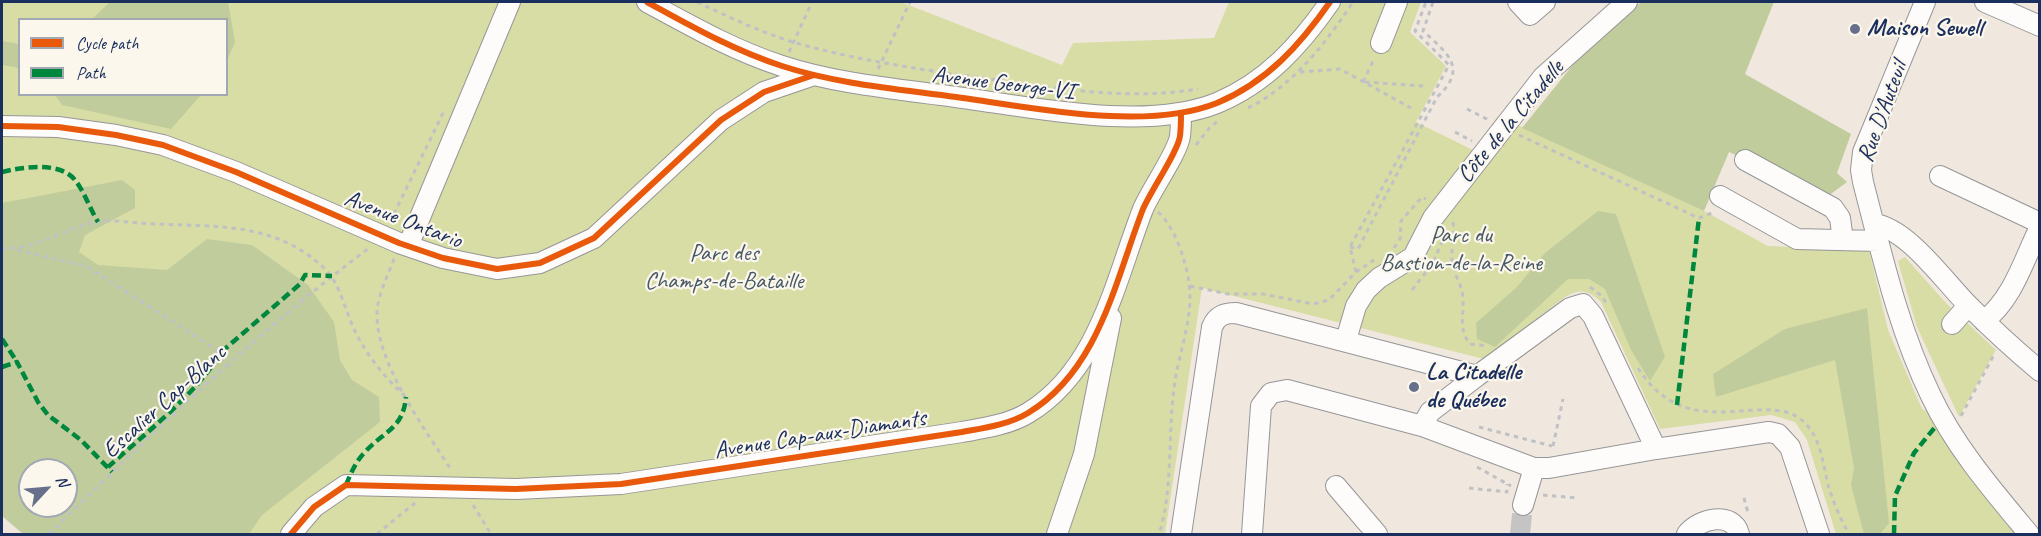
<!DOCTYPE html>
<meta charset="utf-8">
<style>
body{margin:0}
#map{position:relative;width:2041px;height:536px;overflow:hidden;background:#f0e8de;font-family:Caveat,sans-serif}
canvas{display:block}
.frame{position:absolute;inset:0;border:3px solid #1b2f5e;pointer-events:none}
.legend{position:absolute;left:18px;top:18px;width:210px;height:78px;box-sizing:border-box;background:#fbf7ec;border:2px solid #a1a7b3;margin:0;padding:8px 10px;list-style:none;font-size:18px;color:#1b2f5e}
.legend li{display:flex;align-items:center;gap:12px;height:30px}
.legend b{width:30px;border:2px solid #a1a7b3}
.north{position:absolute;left:18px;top:458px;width:60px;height:60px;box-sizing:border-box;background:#fbf7ec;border:2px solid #a1a7b3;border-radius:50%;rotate:64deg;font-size:16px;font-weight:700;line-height:24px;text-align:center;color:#1b2f5e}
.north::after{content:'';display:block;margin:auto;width:21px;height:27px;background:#66708b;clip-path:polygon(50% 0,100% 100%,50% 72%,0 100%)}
</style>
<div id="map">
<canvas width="2041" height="536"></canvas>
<div class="frame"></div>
<ul class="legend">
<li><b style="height:8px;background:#e8590c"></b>Cycle path</li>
<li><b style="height:8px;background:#00873e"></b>Path</li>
</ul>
<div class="north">N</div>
</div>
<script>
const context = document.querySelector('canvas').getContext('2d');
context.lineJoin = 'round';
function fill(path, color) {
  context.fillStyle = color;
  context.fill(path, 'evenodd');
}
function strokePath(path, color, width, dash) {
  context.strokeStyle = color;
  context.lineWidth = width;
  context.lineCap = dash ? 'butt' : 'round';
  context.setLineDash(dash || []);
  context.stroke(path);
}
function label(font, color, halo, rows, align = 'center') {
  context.font = font + ' Caveat,sans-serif';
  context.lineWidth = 4.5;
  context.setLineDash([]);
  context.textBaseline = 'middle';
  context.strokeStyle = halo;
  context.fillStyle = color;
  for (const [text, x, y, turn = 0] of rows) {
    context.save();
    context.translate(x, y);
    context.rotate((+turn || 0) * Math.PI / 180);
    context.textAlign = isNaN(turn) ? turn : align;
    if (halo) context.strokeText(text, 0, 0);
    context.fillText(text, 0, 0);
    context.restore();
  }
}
const green = new Path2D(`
 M2,2H901L1062,65L1073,43L1214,38L1229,2H1421L1410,32L1446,66L1416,122L1473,150L1498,116L1704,211L1768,246L1869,250L1888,330L1922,409L1931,413L1942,434L1990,502L2016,534H1836L1807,440L1795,422L1771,415L1660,429L1601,302C1589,290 1579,288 1565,297L1484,359L1202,288L1165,534H193L2,301ZM20,20H226V94H20Z
 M1905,257L1946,303L1996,350L1959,417L1917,327L1899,265L1898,261Z`);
const forest = new Path2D(`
 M110,2H228L235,42L227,61L226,20L92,19Z
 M1641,2H1774L1745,74L1851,134L1837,173L1847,182L1828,196L1729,152L1704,211L1522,128L1584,51Z
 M2,41L19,44V68L2,65Z
 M55,95H201L171,129L62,105Z
 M122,180L135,190V208L85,235L79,252L98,265L167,270L207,239L252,245L308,285L334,322L340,360L352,380L379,397L380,422L262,515L249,534H23L2,516V203ZM30,470H66V506H30Z
 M1598,211L1616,214L1665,357L1650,381L1631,350L1605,289L1589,279H1568L1495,347L1477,339L1476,323L1517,287L1545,253Z
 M1867,308L1889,523L1880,534H1864L1851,485L1854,468L1835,360L1716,397L1713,374L1785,329Z`);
const minorTunnel = new Path2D(`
 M1520,534L1523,505`);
const path = new Path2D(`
 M697,2C729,17 760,32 793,42C861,62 933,71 1003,81C1068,90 1133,100 1198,89
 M789,52L812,2
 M878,69L910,2
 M1300,72L1340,69L1411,108
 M1363,82L1374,59
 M1365,82L1423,86
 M1248,108C1294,85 1325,44 1353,2
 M1467,109L1489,120
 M1455,132L1472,141
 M1519,135L1699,218L1714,212
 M1196,145L1211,126L1217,122
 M1158,212C1175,227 1186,261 1189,283C1194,318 1178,354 1174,388C1168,433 1173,492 1159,534
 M390,222L445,109
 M1453,222C1456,240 1451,243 1452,259C1452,273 1463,285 1463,299C1464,317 1458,329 1470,344L1488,346
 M1350,247L1358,249L1437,97C1469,68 1447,53 1423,31L1433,2
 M1394,248L1400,239L1401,221L1422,197L1426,199
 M2,249C38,249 64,228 97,222C115,219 138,224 157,224C218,227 275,222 324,268C341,284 345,312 356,333C368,357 386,379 406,397
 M17,250L86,266L211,346L230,366
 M394,259C388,275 378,295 377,312C375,362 426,431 452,471
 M1356,272L1350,247L1449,65L1415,31L1426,2
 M1190,286L1228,294H1263L1313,304L1329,300L1356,272L1374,260
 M1590,287L1602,296L1606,303
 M1412,290L1433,263L1444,237
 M1638,368C1690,450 1769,384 1806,424C1822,441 1823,467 1829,488C1834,504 1841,520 1849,534
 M1961,416L1995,353
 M1479,427L1552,446
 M1553,446L1563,399
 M1477,467L1511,486
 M1469,488L1507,492V484
 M1543,495L1578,498
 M1744,498L1748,513
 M473,505L491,534
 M49,534C150,435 255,334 369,248
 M377,534L415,503`);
const minor = new Path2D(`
 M647,2C691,26 733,50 782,66C837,84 898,89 956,97C1031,107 1145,132 1217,103C1267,82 1300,45 1330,2
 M1518,2L1530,15L1545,2
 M1925,2L1863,152L1861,170L1863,182C1882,255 1898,328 1931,396C1955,447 1994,492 2029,534
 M1985,2L2040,26
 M1381,43L1397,2
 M2,126L58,127L116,135L163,145L236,172L399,243L443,258L497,269L540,263L594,238L721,120L764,92L814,75
 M1745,160L1833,208L1840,218L1843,240
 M1940,176L2040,223
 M1720,196L1797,239L1878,241
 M1874,224C1909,229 1946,284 1971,308C1993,330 2016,351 2040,371
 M408,246L510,2
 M1984,321C2013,299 2024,259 2040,227
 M1952,324L1968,306
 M1346,340L1356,306L1366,290L1379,278L1413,257L1433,218L1543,77L1627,2
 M1422,426L1430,412L1477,376
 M1336,486L1377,534
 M1523,505L1534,468
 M291,534L314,507L346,485L516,489L621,484L962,432C984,428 1008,425 1028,413C1099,370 1115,281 1143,209C1151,190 1178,152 1180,136C1181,128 1181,120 1181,113
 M1057,534L1084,454L1111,318
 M1181,534L1212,327C1217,315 1225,313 1236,313L1477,376L1570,308L1583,304L1593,316L1656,449
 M1252,534L1261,406L1271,393L1287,390L1422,426L1534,468H1549L1656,449L1769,432L1778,434L1790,447L1819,534
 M1687,534C1698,519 1733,510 1739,534`);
const quiet = new Path2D(`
 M2,172C22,167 60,161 75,180C84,191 90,209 98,222
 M2,339L17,362
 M2,367L17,362L38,402L48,415L81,440L112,472
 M1677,405L1699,218
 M108,467C138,440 203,388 219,354L300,284L305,275L332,276
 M346,485C351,473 356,461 365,452C384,431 403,429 406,397
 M1894,534L1895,496L1914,453L1936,426`);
const cycleway = new Path2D(`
 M647,2C691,26 733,50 782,66C837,84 898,89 956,97C1031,107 1145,132 1217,103C1267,82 1300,45 1330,2
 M2,126L58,127L116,135L163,145L236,172L399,243L443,258L497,269L540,263L594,238L721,120L764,92L814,75
 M291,534L314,507L346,485L516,489L621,484L962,432C984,428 1008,425 1028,413C1099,370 1115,281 1143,209C1151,190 1178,152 1180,136C1181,128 1181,120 1181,113`);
const markers = [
 [1855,29,6,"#66708b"],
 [1414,387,6,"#66708b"]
];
const poiNames = [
 ["Maison Sewell",1867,29],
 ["La Citadelle",1426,373],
 ["de Québec",1426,401]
];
const streetNames = [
 ["Avenue George-VI",1003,84,7],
 ["Rue D'Auteuil",1883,112,-70],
 ["Côte de la Citadelle",1511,122,-50],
 ["Avenue Ontario",403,220,21],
 ["Escalier Cap-Blanc",165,402,-42],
 ["Avenue Cap-aux-Diamants",820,435,-9]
];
const parkNames = [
 ["Parc du",1461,236],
 ["Bastion-de-la-Reine",1461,264],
 ["Parc des",724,254],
 ["Champs-de-Bataille",724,282]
];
fill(green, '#d8dda5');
fill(forest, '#c1cc9d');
strokePath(minorTunnel, '#c5c3c4', 20, [20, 10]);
strokePath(minor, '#969698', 22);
strokePath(path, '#c0c1c4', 3, [4.5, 4.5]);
strokePath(minor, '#fdfcfa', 20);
strokePath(quiet, '#00873e', 4.5, [9, 4.5]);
strokePath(cycleway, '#e8590c', 6);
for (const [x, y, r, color] of markers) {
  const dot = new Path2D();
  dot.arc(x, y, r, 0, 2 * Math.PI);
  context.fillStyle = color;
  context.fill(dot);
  strokePath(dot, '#fbf7ec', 2);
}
label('bold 24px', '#1b2f5e', '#fbf7ec', poiNames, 'left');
label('24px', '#1b2f5e', '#fbf7ec', streetNames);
label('24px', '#455864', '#fbf7ec', parkNames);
</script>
